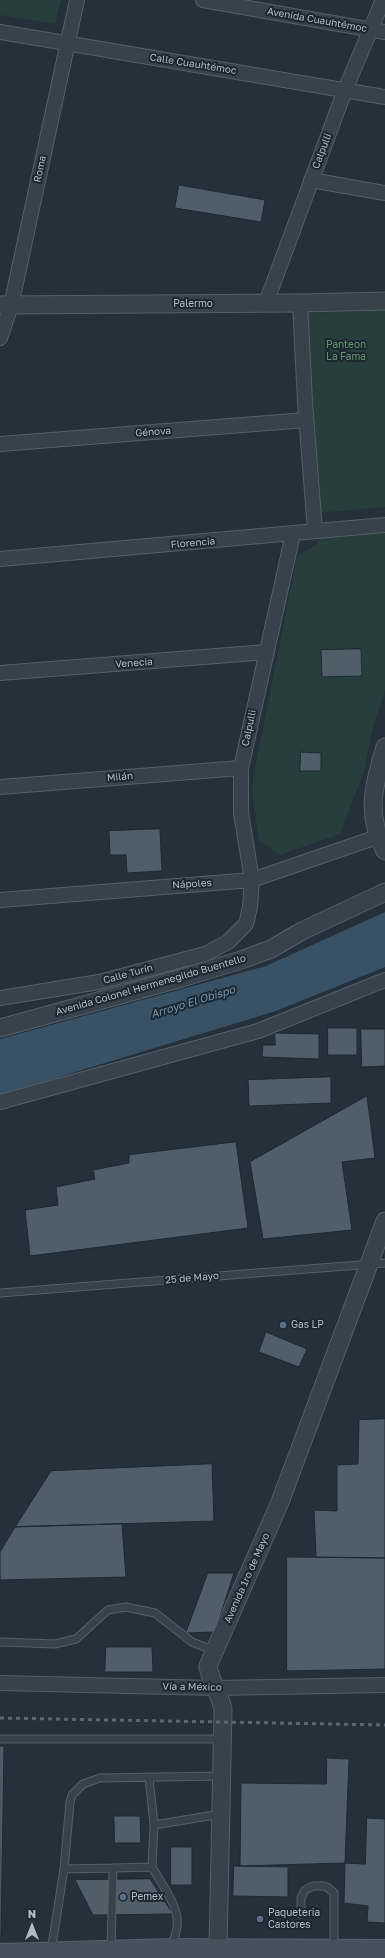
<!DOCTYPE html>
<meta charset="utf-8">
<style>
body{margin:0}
#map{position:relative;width:385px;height:1958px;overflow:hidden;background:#24313b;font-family:"Golos Text",sans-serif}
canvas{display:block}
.north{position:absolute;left:12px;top:1906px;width:40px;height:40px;-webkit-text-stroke:3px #1c2730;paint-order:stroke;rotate:0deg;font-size:11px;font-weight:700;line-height:16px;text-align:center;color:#b3bdc7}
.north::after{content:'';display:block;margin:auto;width:14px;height:18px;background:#b3bdc7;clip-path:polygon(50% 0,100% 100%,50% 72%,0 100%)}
</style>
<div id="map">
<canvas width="385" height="1958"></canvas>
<div class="north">N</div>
</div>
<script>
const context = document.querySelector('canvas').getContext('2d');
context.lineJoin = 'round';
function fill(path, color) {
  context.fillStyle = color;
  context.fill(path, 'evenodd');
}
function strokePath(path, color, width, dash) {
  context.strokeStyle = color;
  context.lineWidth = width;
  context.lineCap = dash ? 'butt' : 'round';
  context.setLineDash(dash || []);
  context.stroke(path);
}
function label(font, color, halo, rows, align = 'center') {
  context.font = font + ' "Golos Text",sans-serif';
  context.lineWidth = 4;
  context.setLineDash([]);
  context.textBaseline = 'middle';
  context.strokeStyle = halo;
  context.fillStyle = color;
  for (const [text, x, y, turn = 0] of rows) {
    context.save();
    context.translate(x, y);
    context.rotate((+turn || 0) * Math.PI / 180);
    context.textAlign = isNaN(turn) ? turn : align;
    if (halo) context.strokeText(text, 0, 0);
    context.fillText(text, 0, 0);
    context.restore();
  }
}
const green = new Path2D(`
 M0,0H61L55,24L0,15Z
 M385,310V507L316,513L306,313Z
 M385,532V690L372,731L364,771L340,834L280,855L259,841L252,789L255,769L297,556L317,544L320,538Z`);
const water = new Path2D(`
 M385,912V967L276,1011L0,1095V1039L266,966Z`);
const building = new Path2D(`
 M179,185L265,200L261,222L175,208Z
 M361,649L362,676L322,677L321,650Z
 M301,752L321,753V771H300Z
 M160,829L162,871L127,873L126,855H110L109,831Z
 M328,1028H357V1055H328Z
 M361,1029H385V1066L362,1067Z
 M275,1033L319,1034V1059L262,1057L263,1045H275Z
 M331,1077V1103L249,1106L248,1080Z
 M367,1096L375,1158L342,1162L352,1230L263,1239L250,1162Z
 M236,1142L248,1228L30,1256L25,1210L58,1205L56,1187L95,1179L93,1170L129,1163V1155Z
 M266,1332L307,1349L299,1367L259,1352Z
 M385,1419V1558L316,1557L314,1510L337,1511V1465L358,1464L359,1420Z
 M212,1464L214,1521L15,1527L51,1471Z
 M122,1524L126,1577L0,1580V1552L15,1527Z
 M287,1557L385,1558V1669L287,1671Z
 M208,1573H234L215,1632L186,1633Z
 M106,1647H152L153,1672H105Z
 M0,1746H4L1,1936H0Z
 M327,1758L349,1759L345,1863L240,1866L241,1783L326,1784Z
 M114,1816H140L141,1843H115Z
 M367,1818L385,1819V1923L367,1922L368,1906L344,1903L345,1863L365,1864Z
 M171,1847H192V1885H171Z
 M234,1866L288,1867V1897L233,1896Z
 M150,1879L173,1914L93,1915L75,1880Z`);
const service = new Path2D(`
 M0,1293L385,1263
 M0,1642L55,1644L76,1639L108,1610L126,1607L155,1613L192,1642L215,1651
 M0,1739H222
 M149,1777L154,1825
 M152,1867C162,1885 180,1907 177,1927C176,1934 173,1942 171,1948
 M64,1869L113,1868
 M301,1914V1898L305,1890L313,1886H323L327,1887L334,1893V1948
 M111,1950L113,1868L152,1867L154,1825L221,1814
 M51,1952L64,1869L70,1802L72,1795L83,1784L100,1778L221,1776`);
const minor = new Path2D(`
 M203,0L385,32
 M0,32L385,97
 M311,180L385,193
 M266,303L345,90L383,0
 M300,303L305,402L315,531
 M0,338L11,306L77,0
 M0,444L306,420
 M0,559L385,525
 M0,673L267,652
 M0,787L241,768
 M0,900L252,880L377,837
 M0,998L99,982L205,954L228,942L246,924L250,907L252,880L241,813V768L293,534
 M0,1102L258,1031L385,980
 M0,1683L215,1688L385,1685`);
const tertiary = new Path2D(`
 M0,305L300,303L385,301
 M385,747C374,785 365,814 385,851
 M0,1028L182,978L244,959L271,949L302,931L385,892
 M218,1950L223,1710C220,1693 211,1683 208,1666L280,1502L385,1221`);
const secondary = new Path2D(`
 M0,1954L171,1949L385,1950`);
const rail = new Path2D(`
 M0,1718L385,1725`);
const markers = [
 [283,1325,4,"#5c6f8a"],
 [123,1897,4,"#5c6f8a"],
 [260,1919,4,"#5c6f8a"]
];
const streetNames = [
 ["Avenida Cuauhtémoc",317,20,10],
 ["Calle Cuauhtémoc",193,64,9],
 ["Calpulli",322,151,-69],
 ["Roma",40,169,-78],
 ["Palermo",193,304],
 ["Génova",153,432,-4],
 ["Florencia",193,543,-5],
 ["Venecia",134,663,-4],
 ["Calpulli",249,728,-78],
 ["Milán",120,777,-5],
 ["Nápoles",192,884,-4],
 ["Calle Turín",128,974,-15],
 ["Avenida Colonel Hermenegildo Buentello",151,985,-16],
 ["25 de Mayo",192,1278,-5],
 ["Avenida 1ro de Mayo",247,1578,-66],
 ["Vía a México",192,1687,1]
];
const parkNames = [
 ["Panteon",346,345],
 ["La Fama",346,357]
];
const poiNames = [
 ["Gas LP",291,1325],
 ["Pemex",131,1897],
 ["Paqueteria",268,1913],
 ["Castores",268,1925]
];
const waterNames = [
 ["Arroyo El Obispo",193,1002,-17]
];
fill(green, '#273e3c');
fill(water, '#395164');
fill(building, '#4f5e69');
strokePath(building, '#1e2932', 1);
strokePath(service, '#556069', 9);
strokePath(minor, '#556069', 16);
strokePath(tertiary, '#556069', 19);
strokePath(secondary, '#556069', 22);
strokePath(service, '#37424b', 7);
strokePath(minor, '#37424b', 14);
strokePath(tertiary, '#37424b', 17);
strokePath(secondary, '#45525e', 20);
strokePath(rail, '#596772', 3, [4, 4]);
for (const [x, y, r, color] of markers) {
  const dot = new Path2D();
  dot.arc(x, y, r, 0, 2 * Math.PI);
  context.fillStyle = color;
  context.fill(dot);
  strokePath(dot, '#1c2730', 1.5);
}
label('10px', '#b3bdc7', '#1c2730', streetNames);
label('10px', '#6b976f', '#1c2730', parkNames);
label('10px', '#b3bdc7', '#1c2730', poiNames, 'left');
label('italic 11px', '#7493aa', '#1c2730', waterNames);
</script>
